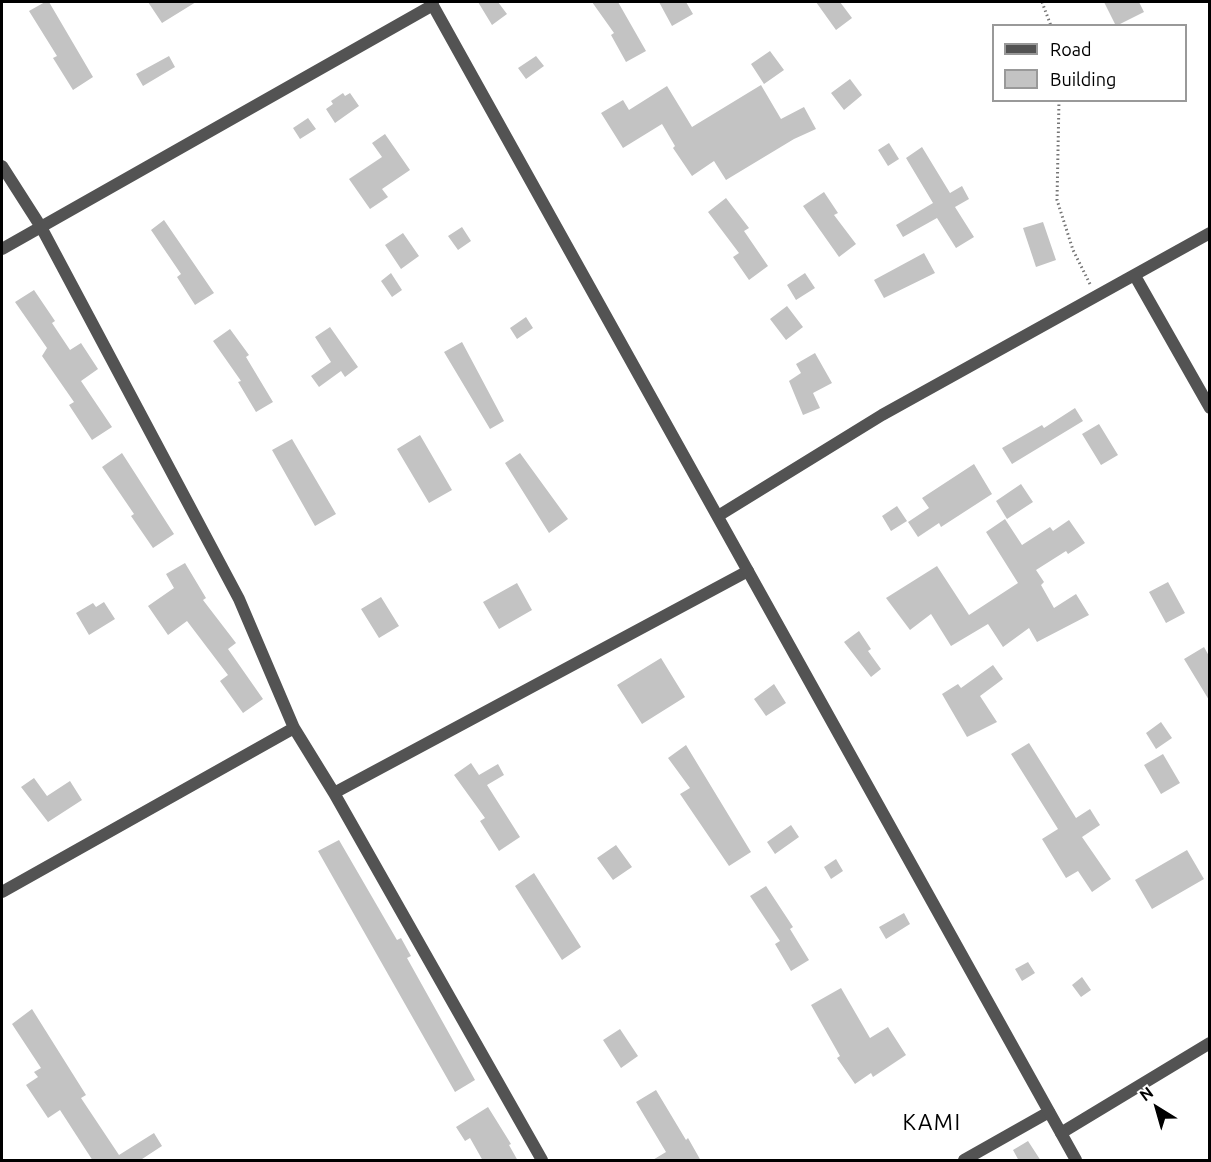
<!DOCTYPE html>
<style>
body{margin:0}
#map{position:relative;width:1211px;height:1162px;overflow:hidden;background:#fff;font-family:Ubuntu,sans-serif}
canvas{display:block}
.frame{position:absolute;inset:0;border:3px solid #000;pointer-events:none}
.legend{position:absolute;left:992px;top:24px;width:195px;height:78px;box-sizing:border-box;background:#fff;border:2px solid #999;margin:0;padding:8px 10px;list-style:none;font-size:18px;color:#000}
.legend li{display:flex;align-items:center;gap:12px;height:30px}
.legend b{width:30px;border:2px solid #999}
.north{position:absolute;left:1127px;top:1078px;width:60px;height:60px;-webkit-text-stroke:4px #fff;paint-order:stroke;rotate:323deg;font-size:16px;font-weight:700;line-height:24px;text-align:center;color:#000}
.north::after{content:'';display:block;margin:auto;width:21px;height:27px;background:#000;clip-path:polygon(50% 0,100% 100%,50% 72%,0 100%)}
</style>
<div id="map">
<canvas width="1211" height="1162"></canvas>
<div class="frame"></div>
<ul class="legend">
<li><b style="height:8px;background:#535353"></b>Road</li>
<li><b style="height:16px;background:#c3c3c3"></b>Building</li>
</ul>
<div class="north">N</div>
</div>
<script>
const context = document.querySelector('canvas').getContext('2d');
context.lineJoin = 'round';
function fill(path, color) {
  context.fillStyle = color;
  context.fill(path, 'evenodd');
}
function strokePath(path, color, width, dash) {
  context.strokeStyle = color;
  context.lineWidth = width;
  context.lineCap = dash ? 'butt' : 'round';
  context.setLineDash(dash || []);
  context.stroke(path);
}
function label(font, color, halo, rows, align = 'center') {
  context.font = font + ' Ubuntu,sans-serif';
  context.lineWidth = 4.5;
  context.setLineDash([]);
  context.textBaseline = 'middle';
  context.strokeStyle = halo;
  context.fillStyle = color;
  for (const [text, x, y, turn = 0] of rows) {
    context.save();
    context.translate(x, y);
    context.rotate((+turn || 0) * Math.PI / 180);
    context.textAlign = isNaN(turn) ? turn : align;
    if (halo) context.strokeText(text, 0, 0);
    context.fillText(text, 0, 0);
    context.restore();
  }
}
const building = new Path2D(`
 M45,2H49L93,77L73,90L53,58L57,56L29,11Z
 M148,2H196L162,23Z
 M478,2H498L507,14L492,25Z
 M592,2H618L646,51L626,62L611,35L614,33Z
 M659,2H686L693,14L672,26Z
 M816,2H840L852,18L836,30Z
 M1104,2H1139L1144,12L1116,26Z
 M770,51L784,70L764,84L751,64Z
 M169,56L175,67L143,86L136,74Z
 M536,56L544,66L526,79L518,68Z
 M850,79L862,95L844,110L831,93Z
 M761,85L781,119L804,107L816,129L794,139L726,180L714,161L692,176L673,148L675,146L662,124L623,148L601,113L623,100L629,110L667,86L692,127Z
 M343,93L345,96L350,93L359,106L335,123L326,109L333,104L331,101Z
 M308,118L316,129L300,139L293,128Z
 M385,134L410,170L382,189L388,197L370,209L349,179L382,157L372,143Z
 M889,143L899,159L888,166L878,150Z
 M922,147L950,193L962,186L969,199L955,207L974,237L956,248L937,218L903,237L896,225L933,203L906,158Z
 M824,192L838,213L834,215L856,244L839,257L803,206Z
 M726,198L749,228L744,231L768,266L749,280L733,257L739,253L708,212Z
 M164,220L214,293L195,305L177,277L181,274L151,230Z
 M1043,222L1056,260L1036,267L1023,228Z
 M462,227L471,241L458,250L448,236Z
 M403,233L419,256L401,269L385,245Z
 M924,253L935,273L884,298L874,280Z
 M391,273L402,290L392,297L381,281Z
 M805,273L815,288L796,300L787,285Z
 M34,290L55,321L52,323L70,350L81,343L98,369L81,381L112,427L92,440L69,405L74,402L42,356L47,348L15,302Z
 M787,306L803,327L786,340L770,319Z
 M526,317L533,328L517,339L510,328Z
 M330,327L358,367L345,377L341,371L319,387L311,376L331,362L315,337Z
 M230,329L249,355L246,357L273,402L256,412L238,382L241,381L213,341Z
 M462,342L504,421L490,429L444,352Z
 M815,353L832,383L813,393L820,408L803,415L789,381L801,373L796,364Z
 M1075,408L1083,421L1012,464L1002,448L1042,425L1044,428Z
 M1099,424L1118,455L1101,465L1082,434Z
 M420,435L452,490L429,503L397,449Z
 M292,439L336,514L315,526L272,450Z
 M122,453L174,534L153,548L131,516L134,514L102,467Z
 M520,453L568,519L549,533L505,463Z
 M974,464L992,494L941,527L939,523L918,537L908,522L929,508L922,498Z
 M1021,484L1033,502L1007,519L996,501Z
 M897,506L907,521L891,531L882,516Z
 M1005,519L1022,545L1050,527L1053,531L1069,520L1085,543L1068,554L1066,551L1036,570L1044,582L1041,585L1054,608L1076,594L1089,615L1037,642L1029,628L1003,647L988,624L951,646L931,614L910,630L886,598L937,566L969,615L1018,583L986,532Z
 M185,563L206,598L203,600L236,643L228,649L263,699L243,713L220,681L228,675L187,621L168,635L148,606L174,588L166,574Z
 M1168,582L1185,613L1166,623L1149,592Z
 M517,583L532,610L499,629L483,602Z
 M381,597L399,626L379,638L361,609Z
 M104,602L115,619L89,635L76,613L93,603L96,607Z
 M859,631L871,649L868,651L881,669L871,677L844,642Z
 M1204,647L1209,656V700L1184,659Z
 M661,658L685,697L642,724L617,685Z
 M993,665L1003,679L980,696L997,722L967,737L942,694L958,684L961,688Z
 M774,684L786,703L766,716L754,699Z
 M1161,722L1172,738L1156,749L1146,733Z
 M1029,743L1076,818L1090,809L1100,825L1082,837L1111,879L1092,892L1078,871L1066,878L1042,839L1058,829L1011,754Z
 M686,745L751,852L729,866L680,794L690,788L668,758Z
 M1163,754L1180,783L1161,794L1144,765Z
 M471,763L479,775L498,764L504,775L487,785L520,837L499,851L480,821L485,818L454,775Z
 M34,778L47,796L70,781L82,800L48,822L21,787Z
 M791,825L799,837L775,854L767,842Z
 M339,840L397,940L401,938L411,956L407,958L475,1080L455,1092L318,851Z
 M616,845L632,867L613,880L597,858Z
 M1187,850L1204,879L1152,909L1135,880Z
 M836,859L843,871L831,879L824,867Z
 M534,873L581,947L562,960L515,886Z
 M766,886L793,927L790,929L809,960L791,971L775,944L780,941L750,896Z
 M904,913L910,924L886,939L879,927Z
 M1028,962L1035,973L1022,981L1015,969Z
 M1082,977L1091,990L1081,997L1072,985Z
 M841,988L870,1038L888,1027L906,1055L873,1077L871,1073L855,1084L837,1058L840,1056L811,1005Z
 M32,1009L86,1095L81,1098L119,1155L154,1133L162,1146L139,1161H93L60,1110L48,1118L26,1085L38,1077L34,1072L41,1068L12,1024Z
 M620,1029L638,1056L621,1068L603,1040Z
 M656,1090L686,1140L688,1138L701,1161H651L666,1152L636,1102Z
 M488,1107L511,1144L509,1145L518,1161H483L470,1138L465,1141L456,1127Z
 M1028,1141L1041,1161H1019L1013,1150Z`);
const path = new Path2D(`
 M1042,2L1051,26
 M1059,100L1057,200L1073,250L1090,284`);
const minor = new Path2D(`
 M2,166L41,227L239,599L294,728L334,793L542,1160
 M2,249L433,5
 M1135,276L1210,408
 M718,516L882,415L1210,233
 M334,793L748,571
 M2,892L294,728
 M1061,1133L1210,1043
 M964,1160L1049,1112`);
const tertiary = new Path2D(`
 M431,2L1076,1160`);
const quarterNames = [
 ["KAMI",932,1123]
];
fill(building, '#c3c3c3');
strokePath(path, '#757575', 3, [1.5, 3]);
strokePath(minor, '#535353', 12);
strokePath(tertiary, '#535353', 12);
context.letterSpacing = '1.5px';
label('22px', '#000', '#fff', quarterNames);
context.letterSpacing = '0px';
</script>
